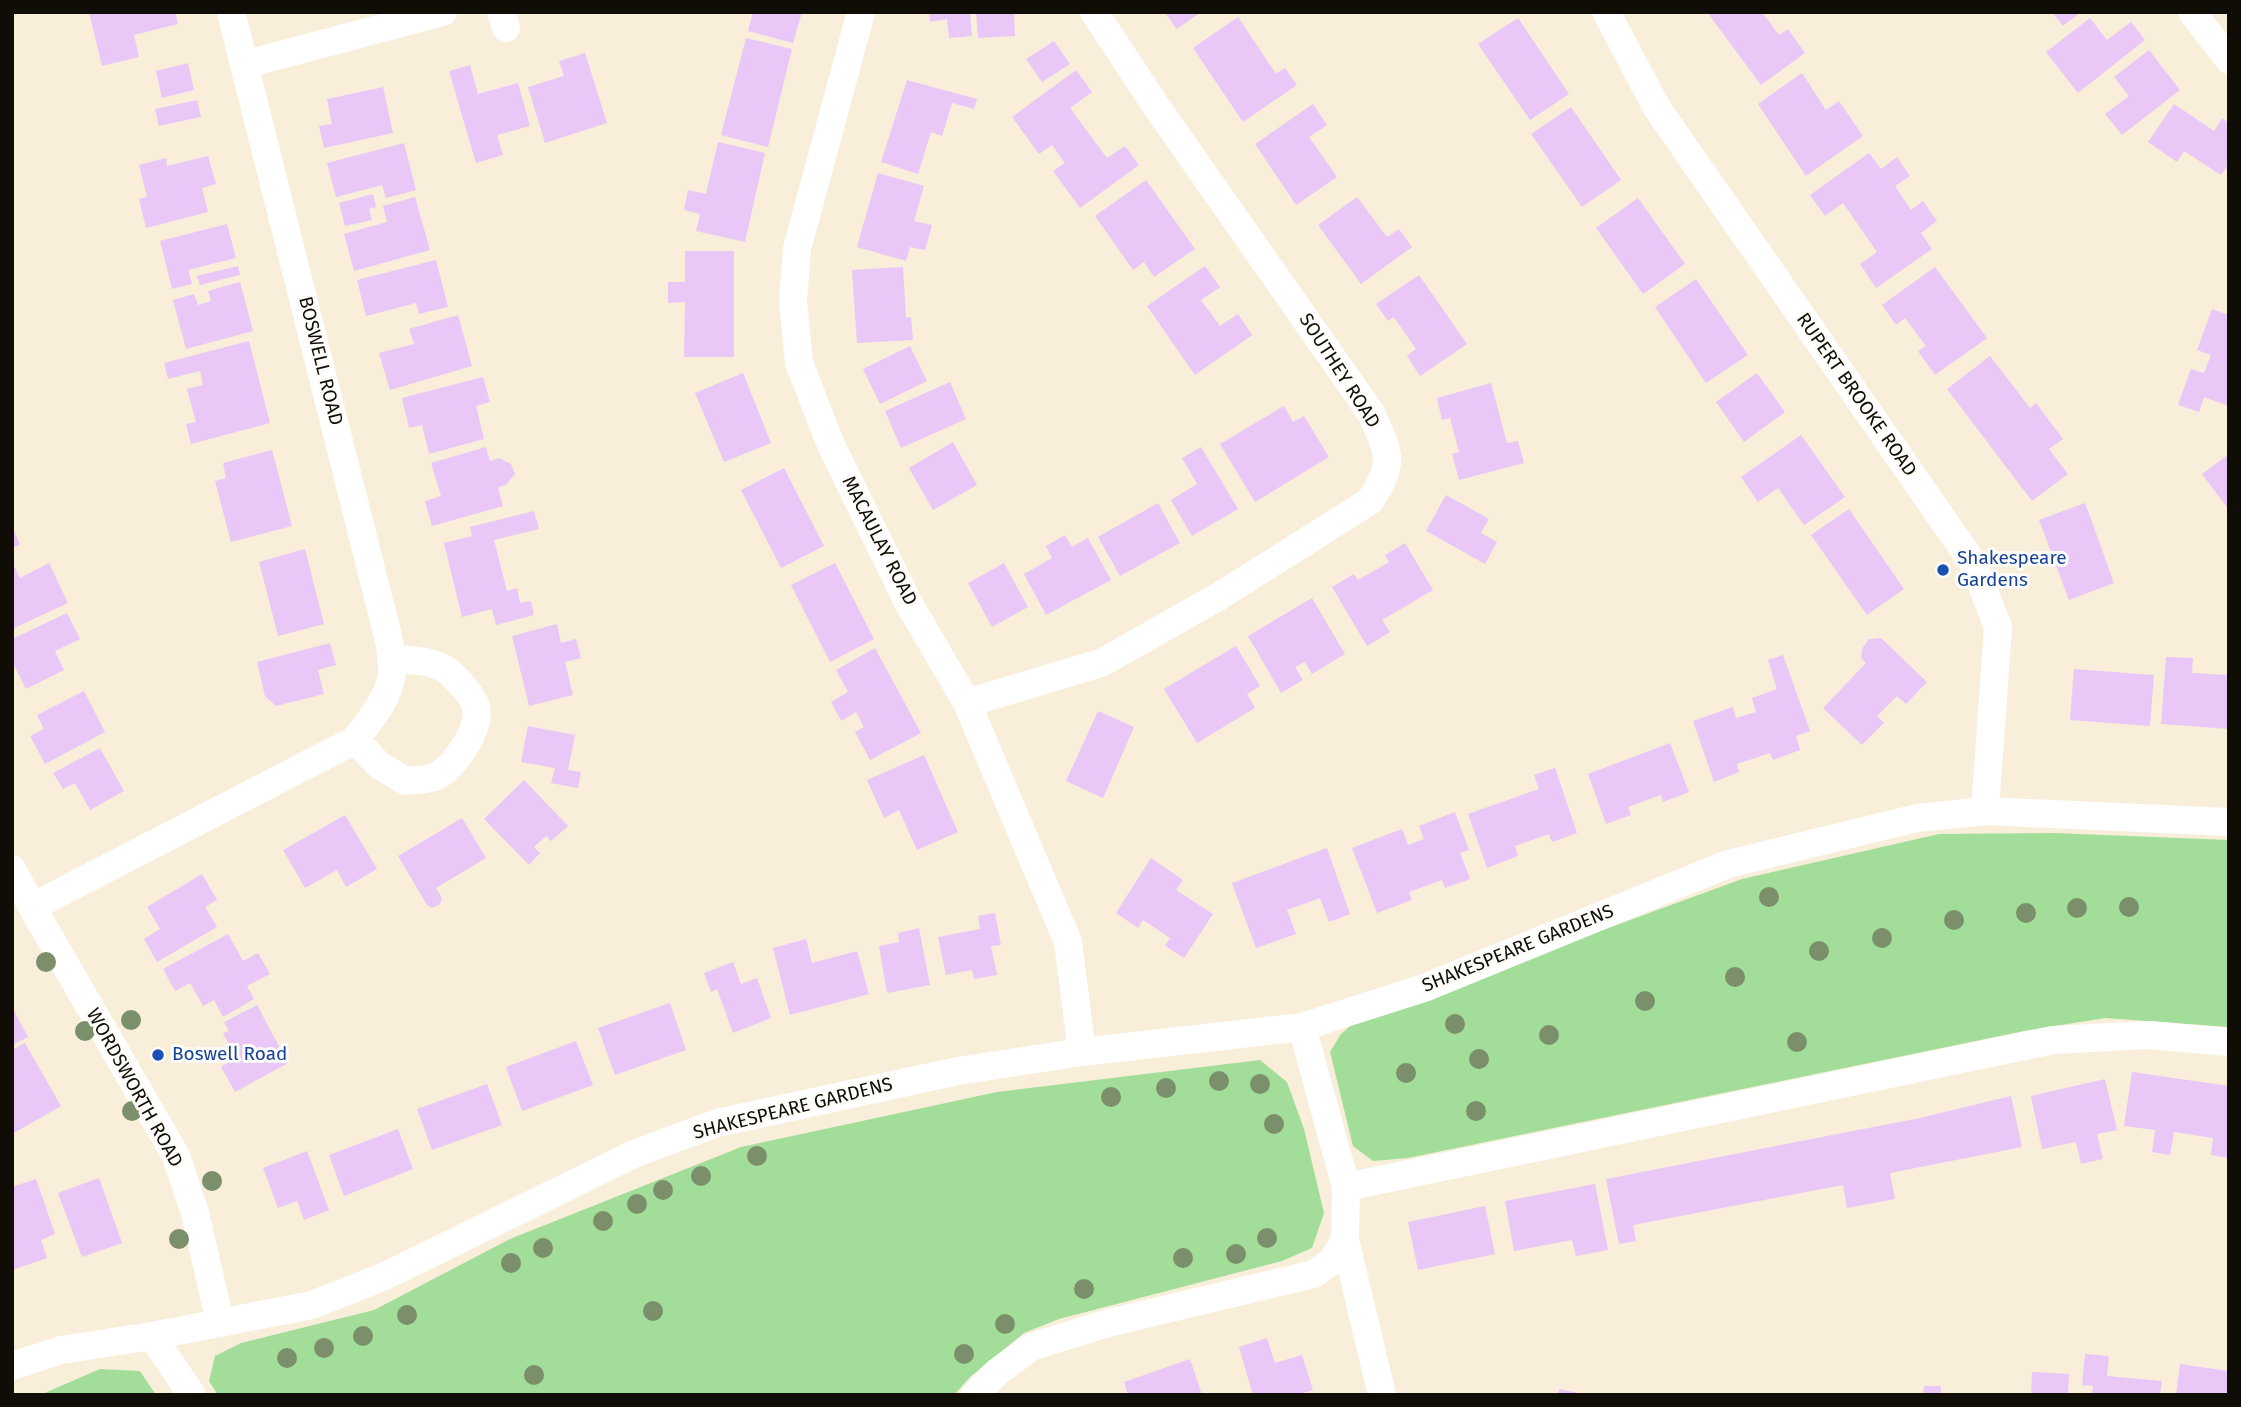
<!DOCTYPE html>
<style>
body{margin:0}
#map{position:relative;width:2241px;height:1407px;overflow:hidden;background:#f8eeda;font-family:"Fira Sans",sans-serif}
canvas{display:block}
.frame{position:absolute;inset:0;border:14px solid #100d07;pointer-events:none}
</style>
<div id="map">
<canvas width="2241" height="1407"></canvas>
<div class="frame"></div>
</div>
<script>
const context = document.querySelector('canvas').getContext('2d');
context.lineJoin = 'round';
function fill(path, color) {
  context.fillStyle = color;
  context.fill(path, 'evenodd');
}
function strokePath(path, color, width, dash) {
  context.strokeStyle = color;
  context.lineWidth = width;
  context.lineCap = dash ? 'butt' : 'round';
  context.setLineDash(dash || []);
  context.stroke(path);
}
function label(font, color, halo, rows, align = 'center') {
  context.font = font + ' "Fira Sans",sans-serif';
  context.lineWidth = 6;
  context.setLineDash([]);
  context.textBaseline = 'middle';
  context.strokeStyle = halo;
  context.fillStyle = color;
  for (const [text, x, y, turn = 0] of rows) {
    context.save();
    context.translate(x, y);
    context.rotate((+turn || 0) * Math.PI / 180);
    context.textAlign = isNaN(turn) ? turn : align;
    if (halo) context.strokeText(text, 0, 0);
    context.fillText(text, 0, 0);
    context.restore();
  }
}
const green = new Path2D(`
 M2054,833L2229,840V1027L2105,1018L2024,1031L1408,1158L1373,1161L1353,1146L1330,1052L1341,1034L1357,1020L1742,879L1939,834Z
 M1260,1060L1287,1082L1304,1129L1324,1213L1312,1248L1282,1261L1059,1319L1024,1333L970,1377L954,1395H218L209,1381L215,1356L241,1343L374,1310L510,1239L741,1147L997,1092Z
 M100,1369L140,1371L156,1395H40Z`);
const building = new Path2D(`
 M89,12H175L178,24L134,35L139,57L102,66Z
 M753,12H802L793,43L748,31Z
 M929,12H970L972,36L949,38L947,19L930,22Z
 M976,12H1014L1015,36L978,38Z
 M1164,12H1201L1177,29Z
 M1707,12H1762L1779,35L1788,29L1805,53L1761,85Z
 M2052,12H2081L2063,26Z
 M1238,17L1276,74L1285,68L1297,85L1243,122L1193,48Z
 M1518,18L1569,94L1530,120L1478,44Z
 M2090,18L2107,40L2131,22L2145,40L2078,93L2046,52Z
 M746,38L792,49L768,147L721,135Z
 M1054,41L1070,64L1042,82L1026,59Z
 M2149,50L2180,90L2122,135L2105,114L2129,96L2114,77Z
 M585,53L607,123L545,143L528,87L564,76L559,61Z
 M188,63L194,90L162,98L156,71Z
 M470,65L478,94L518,83L530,126L497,135L503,155L476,163L449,71Z
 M1076,70L1092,92L1070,108L1107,158L1125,146L1139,165L1080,208L1053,171L1065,163L1052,145L1039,154L1012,117Z
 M1802,73L1826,110L1839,101L1863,136L1806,176L1758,104Z
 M907,80L977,99L974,109L952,103L942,136L931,132L918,174L881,162Z
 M383,87L393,133L324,148L319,126L332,124L327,99Z
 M197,100L201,117L159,126L155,109Z
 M1313,104L1327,125L1309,137L1337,177L1296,205L1255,144Z
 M2174,104L2214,131L2222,118L2229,123V163L2221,175L2184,151L2177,162L2148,142Z
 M1571,107L1621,180L1582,207L1531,134Z
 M718,142L765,153L745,242L696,231L700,214L684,210L688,190L706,194Z
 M404,143L416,190L386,198L382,185L336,197L327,163Z
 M1869,153L1881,169L1897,157L1910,176L1895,186L1911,210L1923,201L1937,221L1921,233L1932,249L1876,288L1860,264L1877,252L1843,203L1825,216L1810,195Z
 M208,156L216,184L202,188L208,212L146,228L139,199L147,197L139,165L166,158L167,166Z
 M878,173L924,186L914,221L932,225L925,250L910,247L906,261L857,247Z
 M1146,180L1195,249L1154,277L1144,262L1133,270L1095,216Z
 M373,194L376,207L369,209L372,220L345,226L339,203Z
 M415,197L430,250L354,271L344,234L387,222L383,206Z
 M1357,197L1387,237L1399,229L1412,247L1361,284L1318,225Z
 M1638,198L1685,264L1643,294L1596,228Z
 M227,224L236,258L188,270L192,284L172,289L160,241Z
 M685,251H734V357H684L685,302L668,303V282H685Z
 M436,260L448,307L419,314L416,303L366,316L357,280Z
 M238,266L240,275L200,285L197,276Z
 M1205,266L1220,287L1201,300L1220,326L1238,314L1252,335L1195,375L1147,306Z
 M903,267L906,318L911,317L913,340L857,343L852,270Z
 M1935,267L1987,338L1935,375L1918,351L1926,346L1905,318L1896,325L1882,305Z
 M1419,275L1467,344L1420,376L1407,356L1416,349L1394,317L1388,321L1376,304Z
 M1696,279L1748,355L1706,383L1655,307Z
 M240,282L253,331L186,349L173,300L194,294L198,305L211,301L208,291Z
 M2212,309L2229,315V406L2204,397L2199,412L2178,405L2191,369L2204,373L2211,355L2197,350Z
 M458,315L472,366L390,390L379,353L414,344L409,329Z
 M249,341L270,423L191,444L186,424L196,422L187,389L203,385L200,371L168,379L164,363Z
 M910,346L927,381L880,404L863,369Z
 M1990,356L2030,408L2036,403L2063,439L2049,449L2068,474L2032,501L1947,389Z
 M743,373L771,443L724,462L695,393Z
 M1757,373L1785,412L1744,442L1716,402Z
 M483,377L490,402L476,406L484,439L429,454L422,425L409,428L402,398Z
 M950,382L966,419L901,448L885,411Z
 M1491,383L1507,443L1518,441L1524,463L1459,480L1452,454L1459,452L1450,418L1442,420L1437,398Z
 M1284,406L1293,422L1304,416L1329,457L1255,502L1220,444Z
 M1801,435L1845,497L1804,525L1778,488L1758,502L1741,477Z
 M953,442L977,485L933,510L909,468Z
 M486,447L490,461L499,458L511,464L515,474L506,485L498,487L503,506L432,526L425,501L441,496L431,463Z
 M1201,447L1238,509L1192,536L1171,500L1197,484L1182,458Z
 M272,450L292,526L231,542L215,481L226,478L223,463Z
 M2229,454V510L2202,474Z
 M784,468L824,546L781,568L741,490Z
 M1446,495L1489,519L1481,533L1497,542L1485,564L1426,531Z
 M1158,503L1180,543L1120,576L1098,537Z
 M2085,503L2114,583L2069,600L2039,520Z
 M1849,509L1904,589L1867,615L1811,535Z
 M534,511L539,529L494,540L507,591L517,588L520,603L531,601L534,615L496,625L492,609L462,617L444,543L472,536L470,527Z
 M12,526L20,545L12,548Z
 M1065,535L1072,547L1088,538L1111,580L1046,615L1024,574L1052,558L1046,546Z
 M1405,543L1433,590L1382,620L1390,632L1367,646L1332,587L1354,574L1358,580L1389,562L1385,555Z
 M305,549L324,624L278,636L259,562Z
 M12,562L20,578L49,563L68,603L12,629Z
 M835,563L874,639L830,662L791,585Z
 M1004,563L1028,607L992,627L968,583Z
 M1312,598L1345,654L1312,674L1305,662L1295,667L1303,680L1281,693L1248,636Z
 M67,613L80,639L55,651L64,670L26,689L14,665L12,666V639Z
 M557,624L561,643L576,639L581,658L565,662L573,695L529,706L512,636Z
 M1881,638L1927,682L1906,704L1897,696L1877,716L1884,723L1862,745L1823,708L1866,663L1861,658L1862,649L1869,639Z
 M330,643L336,665L318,670L324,694L276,706L265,696L257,662Z
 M1236,646L1260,686L1247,694L1255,708L1197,743L1164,689Z
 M875,648L921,733L870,760L855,732L864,727L856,712L841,721L831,702L848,692L836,670Z
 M1783,655L1810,731L1796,736L1800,750L1773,760L1770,753L1737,764L1739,772L1714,782L1693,721L1733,707L1736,718L1756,712L1752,698L1777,689L1768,660Z
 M2166,657L2193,658L2192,673L2229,675V729L2161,724Z
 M2074,669L2154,675L2150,726L2070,720Z
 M84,691L105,732L45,764L30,736L44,729L37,715Z
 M1098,711L1134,727L1103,798L1066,781Z
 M528,726L575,735L568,770L581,772L578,788L551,783L555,768L521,762Z
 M1670,743L1689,792L1663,802L1661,795L1628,807L1631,815L1606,824L1588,774Z
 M100,748L124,791L90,810L75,783L63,789L53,773Z
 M924,755L958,832L917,850L899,810L884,818L867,780Z
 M1555,768L1577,833L1552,842L1549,834L1515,846L1518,856L1487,868L1468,814L1539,789L1534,775Z
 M524,780L568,826L551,841L546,836L534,847L540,853L529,865L484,819Z
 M1455,812L1469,850L1460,853L1470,879L1445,888L1442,880L1409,892L1412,900L1377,913L1352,848L1402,829L1408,845L1424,839L1419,826Z
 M345,815L377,869L346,887L337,870L305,888L283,850Z
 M462,818L486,858L436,888L442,898L440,904L432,908L427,905L398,856Z
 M1327,848L1350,914L1329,922L1320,898L1287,910L1296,934L1256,948L1232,883Z
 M1151,858L1183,880L1176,890L1213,914L1184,958L1165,946L1170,938L1143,920L1138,928L1116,913Z
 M202,874L217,900L205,907L217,927L157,962L144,939L160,929L147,907Z
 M995,913L1001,945L991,946L997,975L974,979L972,970L946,975L938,937L980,929L978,916Z
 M919,928L930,985L887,993L879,946L899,942L898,933Z
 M228,934L243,961L258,953L270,974L247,986L254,999L223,1017L214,1000L203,1006L190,983L175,991L163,969Z
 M806,939L812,963L857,951L869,994L790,1015L773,948Z
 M733,962L741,984L757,978L771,1018L733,1033L717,989L711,992L704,973Z
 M670,1003L686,1050L615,1075L598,1028Z
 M257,1005L288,1063L235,1092L221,1067L236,1058L223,1033L229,1031L224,1022Z
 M12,1007L28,1037L12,1045Z
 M576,1041L593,1085L522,1111L506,1067Z
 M25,1043L61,1106L12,1134V1050Z
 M2132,1072L2229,1086V1158L2211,1155L2213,1138L2174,1132L2170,1155L2152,1152L2155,1130L2124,1126Z
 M2105,1079L2117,1130L2097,1134L2103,1159L2081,1164L2076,1142L2042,1149L2031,1096Z
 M487,1084L502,1125L432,1150L417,1109Z
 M2011,1096L2022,1147L1890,1173L1895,1199L1847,1208L1843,1185L1633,1225L1636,1241L1619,1244L1606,1179L1920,1118Z
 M398,1129L413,1169L344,1196L329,1155Z
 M307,1151L329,1210L304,1220L297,1201L278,1208L263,1168Z
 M99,1178L122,1243L82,1257L58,1193Z
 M36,1179L55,1234L41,1240L47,1258L12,1270V1187Z
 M1595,1184L1608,1250L1576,1256L1572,1240L1514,1251L1505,1201Z
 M1485,1206L1495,1254L1418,1270L1408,1222Z
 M1267,1338L1275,1363L1302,1355L1313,1390L1296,1395H1253L1239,1347Z
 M2085,1354L2109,1356L2107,1376L2162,1381L2160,1395H2092L2093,1386L2082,1385Z
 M1190,1359L1202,1395H1128L1124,1382Z
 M2180,1364L2228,1371L2229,1395H2176Z
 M2032,1372L2069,1374L2068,1395H2031Z
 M1924,1386H1941V1395H1923Z
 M1559,1389L1584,1394V1395H1558Z`);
const street = new Path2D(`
 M501,12L506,28
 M861,12L797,249L793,301L799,363L831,445L908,602L967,703L1068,942L1082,1052
 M1606,12L1657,108L1973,563L1998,627L1985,811
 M2192,12L2229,60
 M246,64L443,12
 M967,703L1101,663L1218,597L1370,501C1396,461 1389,454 1371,413L1156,106L1094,12
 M355,740L379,765L405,781C414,780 429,780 437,776C455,766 481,729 476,707C474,697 454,675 445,669C430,660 408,660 391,659
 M12,869L32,907L176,1156L195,1213L220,1322
 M32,907L355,740C369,721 390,698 392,672C394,649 380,608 375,585L231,12
 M1346,1187L2053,1040L2149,1035L2229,1042
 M1345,1240L1382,1395
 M152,1336L192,1395
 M12,1366L61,1350L152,1336L312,1305L385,1276L634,1154L717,1123L958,1071L1082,1052L1302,1027L1424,988L1728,864L1917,818L1985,811L2229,822
 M975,1395L996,1373L1031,1347L1108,1323L1314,1274L1332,1261L1345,1240L1346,1187L1302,1027`);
const trees = [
 [1769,897],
 [2129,907],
 [2077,908],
 [2026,913],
 [1954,920],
 [1882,938],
 [1819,951],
 [46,962],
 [1735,977],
 [1645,1001],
 [131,1020],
 [1455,1024],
 [85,1031],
 [1549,1035],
 [1797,1042],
 [1479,1059],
 [1406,1073],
 [1219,1081],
 [1260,1084],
 [1166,1088],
 [1111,1097],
 [132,1111],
 [1476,1111],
 [1274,1124],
 [757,1156],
 [701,1176],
 [212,1181],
 [663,1190],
 [637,1204],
 [603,1221],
 [1267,1238],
 [179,1239],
 [543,1248],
 [1236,1254],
 [1183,1258],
 [511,1263],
 [1084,1289],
 [653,1311],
 [407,1315],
 [1005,1324],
 [363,1336],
 [324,1348],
 [964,1354],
 [287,1358],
 [534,1375]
];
const markers = [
 [1943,570,7,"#1a4fb4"],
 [158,1055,7,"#1a4fb4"]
];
const streetNames = [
 ["BOSWELL ROAD",320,361,76],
 ["SOUTHEY ROAD",1339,371,57],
 ["RUPERT BROOKE ROAD",1856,395,55],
 ["MACAULAY ROAD",879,541,63],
 ["SHAKESPEARE GARDENS",1518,949,-22],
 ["WORDSWORTH ROAD",134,1088,61],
 ["SHAKESPEARE GARDENS",793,1109,-14]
];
const transitNames = [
 ["Shakespeare",1957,559],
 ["Gardens",1957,581],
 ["Boswell Road",172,1055]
];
fill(green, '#a2de99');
fill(building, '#e9c7f7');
strokePath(street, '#fff', 28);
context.fillStyle = '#7b8f6a';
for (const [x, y] of trees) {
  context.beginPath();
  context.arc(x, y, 10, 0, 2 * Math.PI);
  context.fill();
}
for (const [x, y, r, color] of markers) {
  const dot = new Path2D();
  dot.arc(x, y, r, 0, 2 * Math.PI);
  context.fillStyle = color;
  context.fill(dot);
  strokePath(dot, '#fefcf8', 2.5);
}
label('19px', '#100d07', '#fefcf8', streetNames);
label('19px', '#164399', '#fefcf8', transitNames, 'left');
</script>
